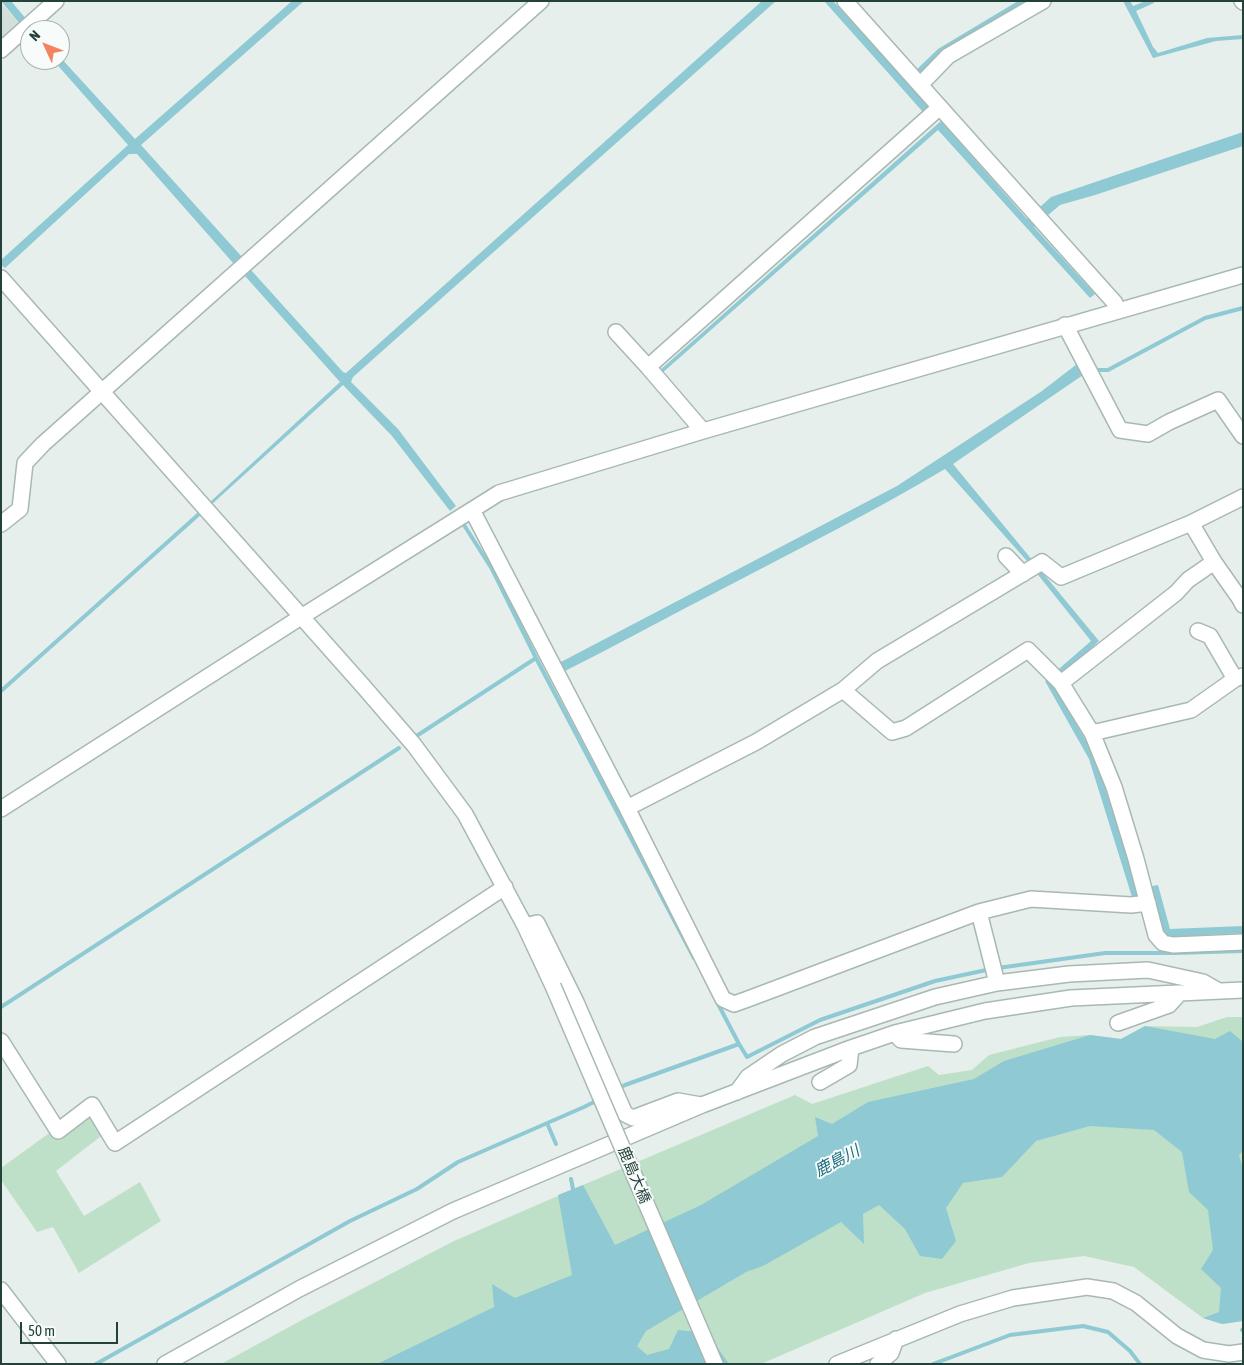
<!DOCTYPE html>
<meta charset="utf-8">
<style>
body{margin:0}
#map{position:relative;width:1244px;height:1365px;overflow:hidden;background:#e6efeb;font-family:"Asap Condensed",sans-serif}
canvas{display:block}
.frame{position:absolute;inset:0;border:2px solid #24423a;pointer-events:none}
.north{position:absolute;left:20px;top:20px;width:50px;height:50px;box-sizing:border-box;background:#f7fbf9;border:1px solid #a3b1ad;border-radius:50%;rotate:313deg;font-size:14px;font-weight:700;line-height:20px;text-align:center;color:#24423a}
.north::after{content:'';display:block;margin:auto;width:18px;height:22px;background:#f4845f;clip-path:polygon(50% 0,100% 100%,50% 72%,0 100%)}
.scale{position:absolute;left:20px;top:1322px;width:98px;height:22px;box-sizing:border-box;border:2px solid #24423a;border-top:0;padding-left:6px;font-size:15px;line-height:18px;white-space:nowrap;color:#24423a;-webkit-text-stroke:4px #f7fbf9;paint-order:stroke}
</style>
<div id="map">
<canvas width="1244" height="1365"></canvas>
<div class="frame"></div>
<div class="north">N</div>
<div class="scale">50 m</div>
</div>
<script>
const context = document.querySelector('canvas').getContext('2d');
context.lineJoin = 'round';
function fill(path, color) {
  context.fillStyle = color;
  context.fill(path, 'evenodd');
}
function strokePath(path, color, width, dash) {
  context.strokeStyle = color;
  context.lineWidth = width;
  context.lineCap = dash ? 'butt' : 'round';
  context.setLineDash(dash || []);
  context.stroke(path);
}
function label(font, color, halo, rows, align = 'center') {
  context.font = font + ' "Asap Condensed","Noto Sans JP",sans-serif';
  context.lineWidth = 4;
  context.setLineDash([]);
  context.textBaseline = 'middle';
  context.strokeStyle = halo;
  context.fillStyle = color;
  for (const [text, x, y, turn = 0] of rows) {
    context.save();
    context.translate(x, y);
    context.rotate((+turn || 0) * Math.PI / 180);
    context.textAlign = isNaN(turn) ? turn : align;
    if (halo) context.strokeText(text, 0, 0);
    context.fillText(text, 0, 0);
    context.restore();
  }
}
const built = new Path2D(`
 M1,3L21,25L1,42Z`);
const green = new Path2D(`
 M1227,1017H1243V1065L428,1364H221L302,1320L454,1241L583,1185L795,1095L812,1104L928,1066L939,1075L972,1070L989,1055L1060,1037L1090,1035L1121,1039L1145,1026L1197,1027Z
 M95,1100L110,1129L56,1171L84,1216L140,1182L161,1221L79,1273L53,1227L37,1232L1,1180V1168Z
 M1032,1107L1243,1121V1321L1222,1324L1203,1318L1134,1267L1084,1256L1029,1263L925,1293L761,1364H506Z`);
const water = new Path2D(`
 M1,1H11L27,20L21,25Z
 M292,1H304L141,145L242,257L234,264L137,154H129L5,268L1,265V260L128,145L53,60H60V57L135,139Z
 M762,1H776L353,377L351,382L398,429L456,506L450,511L392,436L343,385L211,505L209,503L340,382L245,276L251,270L343,372L346,373Z
 M824,1H833L929,106L923,112Z
 M1018,1H1029L921,74L917,75L914,72L938,49Z
 M1123,1H1130L1133,6L1146,1H1153L1154,3L1136,11L1153,47L1158,53L1207,38L1243,35V39L1216,41L1153,58Z
 M941,121L1027,219L1051,197L1243,132V146L1095,195L1060,205L1034,227L1095,294L1090,298L938,130L661,374L659,371Z
 M1077,364L1083,375L953,464L1099,641L1053,684L1095,756L1137,889L1158,885L1170,929L1243,926V933L1169,937L1163,933L1153,892L1132,897L1089,759L1045,681L1091,641L1027,561L945,469C874,511 801,548 728,586C673,614 619,644 563,672L559,663L897,486L1042,391Z
 M1145,1026L1215,1039L1230,1031L1243,1042V1151L1239,1155L1243,1169V1321L1222,1324L1203,1318L1219,1312L1221,1288L1201,1269L1213,1250L1208,1210L1189,1192L1182,1152L1154,1130L1090,1126L1036,1141L1002,1177L963,1183L946,1208L956,1241L942,1259L920,1256L905,1229L879,1205L863,1214L864,1244L841,1222L763,1266L746,1272L646,1331L637,1346L647,1355L669,1349L678,1330L707,1333L729,1364H377L494,1307L492,1284L515,1298L572,1275L558,1195L583,1185L615,1245L701,1205L818,1136L815,1117L832,1124L868,1102L974,1079L1004,1061L1090,1035L1121,1039Z`);
const stream = new Path2D(`
 M1094,370H1108L1205,318L1243,308
 M464,525L492,569L536,658L694,958
 M1,691L199,514
 M418,735L536,658
 M998,968L1105,953H1174L1243,951
 M717,1002L739,1044
 M1,1007L399,748
 M617,1089L625,1085L739,1044L747,1057L820,1020L935,981L991,969
 M547,1123L556,1144
 M571,1179L574,1194
 M1242,1330L1243,1329
 M96,1364L350,1221L417,1189L458,1162L584,1107L598,1100
 M933,1364L1010,1335L1083,1326L1108,1332L1130,1351L1140,1364`);
const minor = new Path2D(`
 M845,1L1115,303L1117,311
 M1242,1L1243,2
 M1,50L56,1
 M920,85L948,56L1043,1
 M1,278L363,686L414,745L465,814L525,926L553,986
 M1065,325L1120,430L1148,434L1169,422L1218,400L1243,436
 M616,332L648,367
 M703,431L648,367L940,107
 M472,510L627,808L723,999L734,1004L748,999L979,912L1031,899L1131,905L1148,903
 M1191,523L1214,562L1240,599L1243,605
 M1,524L20,509L25,463L43,444L541,1
 M1006,556L1023,574
 M1198,631L1210,636L1235,679
 M1061,683L1176,593L1188,580L1214,562
 M843,690L892,732L906,728L1028,650L1061,683L1092,733L1114,787L1136,859L1156,935L1163,943L1173,945L1243,942
 M1092,733L1191,710L1235,679L1243,676
 M627,808L756,742L843,690L877,661L1042,562L1061,577L1191,523L1243,497
 M1,809L301,617L499,493L703,431L1243,275
 M979,912L997,983
 M525,926L537,923L576,1002L625,1114L633,1118L678,1101L701,1105
 M1118,1023L1169,1005L1179,994
 M895,1033L901,1040L954,1044
 M1,1041L58,1131L92,1105L115,1143L505,887
 M820,1082L849,1065L851,1048
 M737,1092L748,1077L782,1054L815,1037L935,997L997,983L1069,974L1148,970L1203,982L1217,990
 M1,1290L58,1364
 M165,1364L299,1289L453,1211L702,1105L851,1048L895,1033L985,1011L1071,998L1243,990
 M837,1364L960,1314L1013,1298L1087,1287L1113,1291L1136,1303L1177,1336L1203,1350L1229,1354L1243,1352
 M878,1364L891,1353L896,1339`);
const minorBridge = new Path2D(`
 M553,986L715,1364`);
const streetNames = [
 ["鹿島大橋",634,1175,67]
];
const waterNames = [
 ["鹿島川",837,1161,-28]
];
fill(built, '#d4dfda');
fill(green, '#bfe0c8');
fill(water, '#8ec9d4');
strokePath(stream, '#8ec9d4', 4);
strokePath(minor, '#a8b8b2', 18);
strokePath(minor, '#fff', 15);
strokePath(minorBridge, '#a8b8b2', 18, []);
strokePath(minorBridge, '#fff', 15);
label('15px', '#24423a', '#f7fbf9', streetNames);
label('italic 16px', '#1c6f80', '#f7fbf9', waterNames);
</script>
